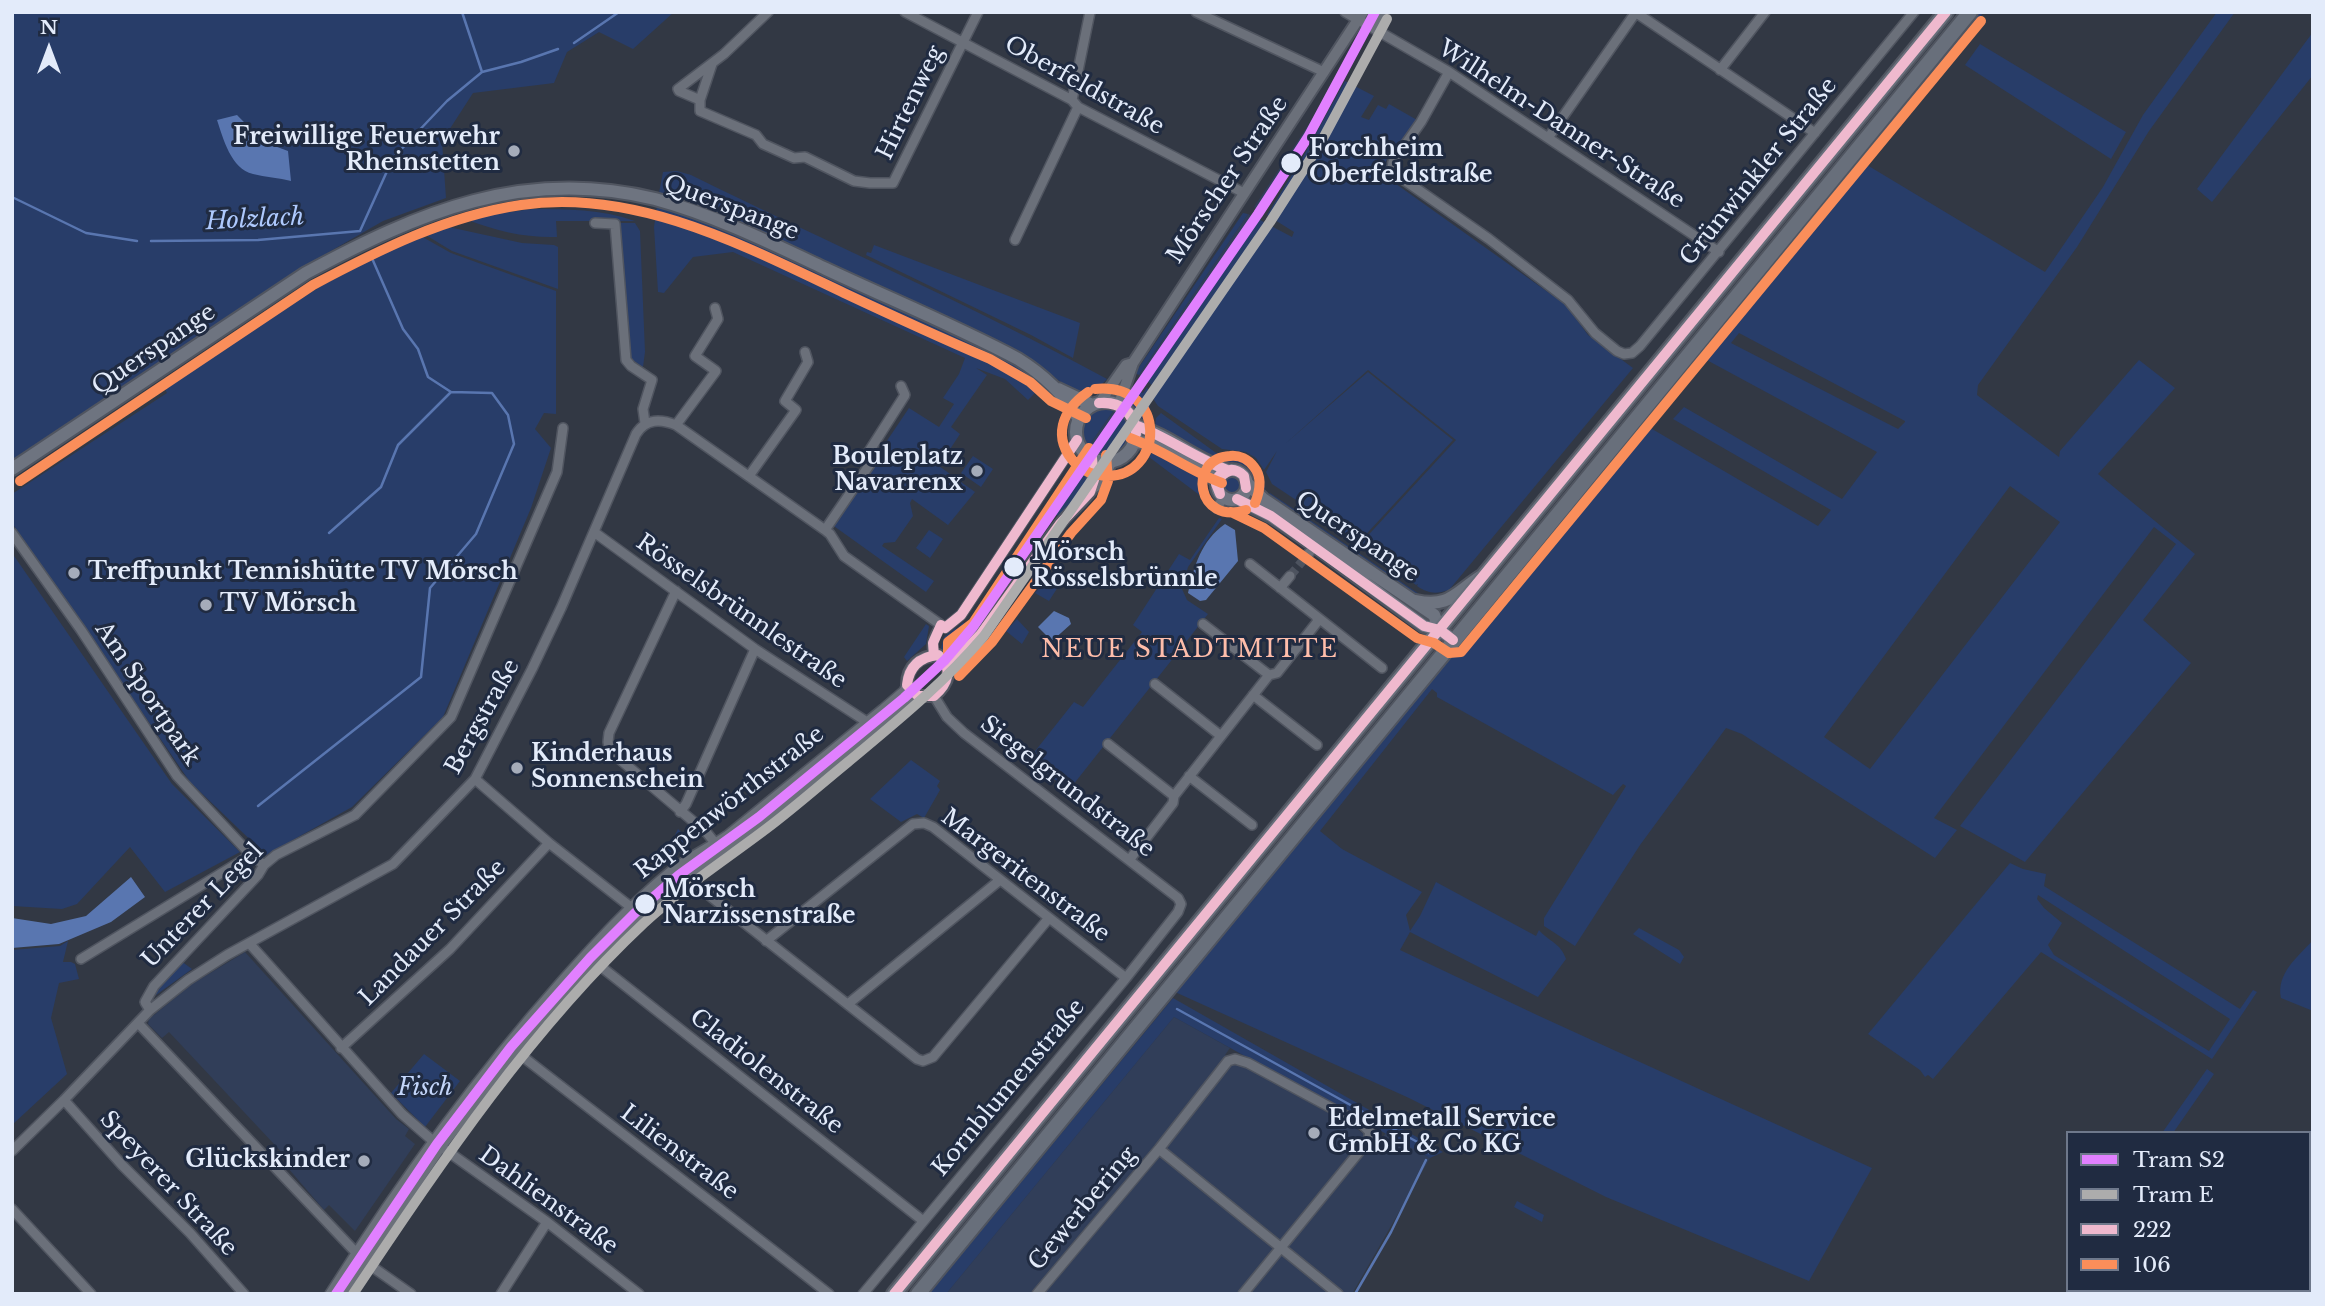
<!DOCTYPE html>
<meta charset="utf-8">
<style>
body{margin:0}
#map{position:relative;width:2325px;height:1306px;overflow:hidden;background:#323844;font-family:"Libre Baskerville",serif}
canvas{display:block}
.frame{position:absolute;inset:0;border:14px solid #e3ebfa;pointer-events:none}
.legend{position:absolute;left:2066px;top:1131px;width:245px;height:161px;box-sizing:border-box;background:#202b41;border:2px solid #6e788b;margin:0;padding:9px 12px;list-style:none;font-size:21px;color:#e3ebfa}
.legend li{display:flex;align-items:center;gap:14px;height:35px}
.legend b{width:35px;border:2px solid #6e788b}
.north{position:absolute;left:14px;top:14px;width:70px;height:70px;-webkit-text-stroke:5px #202b41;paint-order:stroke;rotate:0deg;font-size:19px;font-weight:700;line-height:28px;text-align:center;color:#e3ebfa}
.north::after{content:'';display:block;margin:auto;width:24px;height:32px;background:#e3ebfa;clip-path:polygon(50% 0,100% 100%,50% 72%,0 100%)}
</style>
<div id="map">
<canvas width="2325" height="1306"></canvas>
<div class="frame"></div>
<ul class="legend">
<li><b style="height:9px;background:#e180ff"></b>Tram S2</li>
<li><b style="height:9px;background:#acacac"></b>Tram E</li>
<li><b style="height:9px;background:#efb9ce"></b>222</li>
<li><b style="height:9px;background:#fa8e5a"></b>106</li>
</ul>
<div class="north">N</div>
</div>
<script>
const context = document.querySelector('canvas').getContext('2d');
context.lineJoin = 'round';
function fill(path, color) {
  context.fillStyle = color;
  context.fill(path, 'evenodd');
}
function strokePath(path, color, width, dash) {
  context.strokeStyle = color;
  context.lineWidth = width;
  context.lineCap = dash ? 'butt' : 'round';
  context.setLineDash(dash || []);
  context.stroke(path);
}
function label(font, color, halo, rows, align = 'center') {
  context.font = font + ' "Libre Baskerville",serif';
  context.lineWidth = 6;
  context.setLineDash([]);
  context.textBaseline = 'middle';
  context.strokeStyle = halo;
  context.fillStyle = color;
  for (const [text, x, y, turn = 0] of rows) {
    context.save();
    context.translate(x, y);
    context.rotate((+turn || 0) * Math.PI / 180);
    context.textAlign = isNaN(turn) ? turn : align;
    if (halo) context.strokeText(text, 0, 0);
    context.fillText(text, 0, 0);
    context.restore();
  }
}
const built = new Path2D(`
 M1338,75L1342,77L1321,118L1315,114Z
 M1313,118L1319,122L1262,212L1254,207Z
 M1248,214L1258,219L1147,381L1139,375Z
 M1116,407L1125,413L1097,454L1088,447Z
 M1079,461L1087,466L1055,514L1047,508Z
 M1045,511L1053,516L978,624L970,619Z
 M245,952L396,1119L409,1129L405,1136L415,1144L355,1231L329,1205L324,1210L288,1168V1159L169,1032L162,1038L148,1024L149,1019L192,984Z
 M1174,1017L1230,1048L1225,1055L1354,1127L1377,1143L1386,1133L1430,1158L1352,1294H946Z`);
const green = new Path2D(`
 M12,12H674L633,49L599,32L567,52L554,83L473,93L442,141L446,198L383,221L303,267L12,460ZM237,115L246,124L253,138L291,181L278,178Z
 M1976,12H1984L1862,162L2045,272L2103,187L2143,115L2217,12H2235L2149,131L2077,247L1978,385L1977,395L2059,457L2060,451L2139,360L2175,388L2098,474L2195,554L2143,620L2191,663L2025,862L1960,826L2176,544L2154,527L1934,818L1957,830L1935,858L1742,734L1726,728L1640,845L1575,946L1544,926V918L1626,786L1623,784L1613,795L1437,697V693L1432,689L1320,831L1342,849L1422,892L1406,915L1410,931L1420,916L1436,882L1536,936L1539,930C1549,942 1561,943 1566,959L1538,997L1410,932L1400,950L1537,1015L1872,1168L1809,1281L1606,1197L1409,1098L1175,992ZM1739,333L1905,421V422L1898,429L1731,343ZM1703,358L1877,452L1842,499L1684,407L1673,419L1831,510L1818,526L1647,426ZM2010,486L2060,522L1870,769L1824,737Z
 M2313,32V75L2212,202L2197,189Z
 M1980,44L2126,132L2111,159L1965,65Z
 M1345,81L1374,96L1361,117L1369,120L1378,105L1386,109L1389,104L1417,120L1404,142L1402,141L1386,161L1389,179L1566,305L1588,335L1633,368L1449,590C1436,594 1429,594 1417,586L1418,584L1416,585L1361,543L1456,440L1368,370L1285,444L1368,372L1453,440L1359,542L1272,484L1266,472L1277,451L1264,470L1256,458L1246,452L1222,449L1158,406L1154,400L1153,386L1147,381L1258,219L1292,237L1294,232L1267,215L1304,155Z
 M677,171L691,175C829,243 971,305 1107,379L1102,384L1077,393L1019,353L715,214L659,193L663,172Z
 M657,206L724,228L1003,356L1039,379L1036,392L1028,400L1005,379L976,368L987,375L951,427L960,434L939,466L975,492L948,525L912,499L910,503L913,516L895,542L884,543L882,546L934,581L926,592L831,524L909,408L939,427L954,404L943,398L959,374L965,358L733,252L693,257L664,293L658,292L654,227Z
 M532,209C567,209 601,209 635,221H556L557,237C525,238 497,231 468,220L487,215Z
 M1243,213L1248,214L1139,375L1135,373Z
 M619,223H635L640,231L645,352L643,367L631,359Z
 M444,226L522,243L554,245L558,247V289L452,251L424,234Z
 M419,235L451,253L556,291V414L544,413L535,429L551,448L531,508L443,717L352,807L266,855L190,782L12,523V494L167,393L164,387L321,286Z
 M874,245L1080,323L1073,358L1031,335L866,255L867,252L871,253Z
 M1147,387C1153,398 1148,413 1149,425L1143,423L1138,414L1144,403L1140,400L1135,409L1131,405L1140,391L1143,393Z
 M1099,406L1116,407L1088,447C1077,432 1085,415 1099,406Z
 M1125,413C1138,434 1124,462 1097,454Z
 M1161,413L1219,455H1236L1244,457L1254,464L1259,470L1265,488L1261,495L1250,470L1245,466L1237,462L1217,463L1155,427L1156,418Z
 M1154,450L1207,482L1209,495L1202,497L1149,457Z
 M973,456L993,469L981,487L961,473Z
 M1087,466C1093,488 1073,503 1058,516L1055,514Z
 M1221 485a11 11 0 1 1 22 0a11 11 0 1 1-22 0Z
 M1270,493L1422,596L1421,598L1409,593L1266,498Z
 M1219,518L1222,519L1188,567L1182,589L1187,600L1208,614L1069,790L1028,760L1074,702L1083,707L1142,632L1133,625L1179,554L1190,560Z
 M929,530L943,539L930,558L916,548Z
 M12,553L172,784L240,852L165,892L130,847L77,904L62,909L12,906Z
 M1047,579L1058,587L1049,601L1035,593Z
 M1017,619L1029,632L1022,644L1006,631Z
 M963,622L976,633L953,654H944L941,648L944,637L955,628L957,629Z
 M926,624L929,626L926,644L907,661L904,657Z
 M911,760L940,781L937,786L940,790L924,818L917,814L901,822L870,799Z
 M678,829L690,841L664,864L662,861Z
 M2010,863L2023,869L2046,874L2044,886L2240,1009L2253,990L2257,992L2212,1059L2041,952L1933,1079L1928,1075L1925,1077L1920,1070L1868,1034ZM2038,895L2230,1019L2209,1051L2054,955L2048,945L2062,923L2044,908L2037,899Z
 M1639,928L1679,950L1684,957L1680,964L1633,934Z
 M2313,940V1011L2281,998C2276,973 2298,957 2313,940Z
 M68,941L63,962H71L75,964L79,979L59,983L51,1018L67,1074L12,1125V950L60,946Z
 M181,961L192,969L156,995L154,992Z
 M1173,998L1443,1152L1430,1158L1174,1017L946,1294H929Z
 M424,1054L460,1081L425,1127L391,1093Z
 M2207,1069L2214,1074L2173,1133H2162Z
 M2313,1127V1294H2190L2192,1290H2309V1133Z
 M1517,1201L1544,1215L1542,1222L1514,1207Z`);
const water = new Path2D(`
 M237,115L246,124L253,138L288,151L291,181C279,178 265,177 253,174C231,169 223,138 217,120Z
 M1225,524L1235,530L1238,561L1206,600L1200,601L1188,593C1194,566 1201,541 1225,524Z
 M1054,611L1069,618L1071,624L1052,641L1038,627Z
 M131,877L145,897L111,922L59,944L12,948V918L51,924L86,916Z`);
const stream = new Path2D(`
 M462,12L482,72
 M574,43L619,12
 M12,197L86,233L137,241
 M151,241L258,240L360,231L393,158L447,101L482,72L521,62L558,49
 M329,533L381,487L398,445L451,392
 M258,806L421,677L430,588L476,534L514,444L508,415L492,393L451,392L428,377L418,349L403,329L371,256
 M1177,1009L1430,1149L1429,1153
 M1355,1294L1391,1232L1426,1160`);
const minorTunnel = new Path2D(`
 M1290,576L1305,558`);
const minor = new Path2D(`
 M905,12L1072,100L1078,107L1244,193
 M1196,12L1324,72
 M1345,12L1449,72L1719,252
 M1635,12L1815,133
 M1373,28L1383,12
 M712,64L700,100V111L756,135L763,144L794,158L805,157L854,181L870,183H893L978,12
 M1720,70L1765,12
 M1449,72L1421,122L1393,162L1392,168L1394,173L1489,239L1568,300L1595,333L1617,351L1624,354L1632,353L1640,346L1914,12
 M700,100L679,91L678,89L724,54L768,12
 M1072,100L1090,12
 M1548,138L1636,12
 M595,223L615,224L626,360L631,366L652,380L643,409L645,423
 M1015,240L1078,107
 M676,425L716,371L695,356L718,319L715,308
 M749,476L796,410L785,401L808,362L805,352
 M1217,508L1223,498
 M825,530L870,464L868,453L905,395L901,386
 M594,532L755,649L867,722
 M12,533L81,630L177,776L251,855L264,865
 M1305,558L1317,543
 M1250,564L1382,668
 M1280,588L1290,576
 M676,591L609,733L608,742L610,751L707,833L724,854
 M1203,624L1269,675
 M934,655C930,643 935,636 941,625L945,628L961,615L1077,440
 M1155,684L1221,736
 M1253,695L1317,745
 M1108,744L1174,796
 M1189,776L1252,825
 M475,779L549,843L632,908
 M680,812L686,804L755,649
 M1130,859L1173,803L1174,796L1269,675L1277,673L1318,621L1316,616
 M686,877L917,1059L923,1061L933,1057L1049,918
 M766,941L913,824L924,823L933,827L1126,978
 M249,943L402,1114L433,1141L547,1222L639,1294
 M590,958L922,1220
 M81,959L251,855
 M848,1004L1000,880
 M150,1010L145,1002L154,986L258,875L264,865L276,855L355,815L451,717L557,472L563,428
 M138,1023L364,1261L411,1294
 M341,1048L450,949L549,843
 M513,1049C618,1131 724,1211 829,1294
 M64,1100L122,1165L190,1233L244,1294
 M1159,1149L1338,1294
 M12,1151L64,1100L150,1010L188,980L227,955L393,864L475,779L532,669L561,608L636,434C646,418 661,419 676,425L825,530L830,534L844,556L941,625
 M12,1209L91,1294
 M330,1294C399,1184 475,1079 561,982C595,944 631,904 670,872C688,857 709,848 728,835L883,709L904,691L907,685
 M343,1294L441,1147L516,1051L594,960L642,912L676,883L724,854L918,696
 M501,1294L547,1222
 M863,1294L1126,978L1178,912L1181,904L1178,898L964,733L947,717L934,696
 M1037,1294L1159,1149L1221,1070L1228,1061L1235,1059L1248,1063L1363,1125L1370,1132L1368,1141L1243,1294`);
const tertiary = new Path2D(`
 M1100,402L1126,365L1133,363
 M1119,404L1133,363L1363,12
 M1092,458L1093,488
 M938,655C956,666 948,685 934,696H918L907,685C907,666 920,656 938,655Z
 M949,666C994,627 1023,572 1060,524C1070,511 1084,502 1093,488L1100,484L1112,461`);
const secondary = new Path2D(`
 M1058,389L1092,405
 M1076 432a30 30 0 1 1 60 0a30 30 0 1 1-60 0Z
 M1135,425C1171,436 1194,459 1227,470
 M1134,443C1160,437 1196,466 1217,481
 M12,469L306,273C419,212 524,167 655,199C714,215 771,243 826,269C890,299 956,326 1018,359C1044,375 1063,393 1079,419
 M1217 485a15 15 0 1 1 30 0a15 15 0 1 1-30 0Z
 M1247,483L1263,499L1434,615L1440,630
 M1237,499L1271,516L1315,546L1424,626L1440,630L1453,640
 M1416,601C1449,608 1455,593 1480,577`);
const primary = new Path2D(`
 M894,1294L1946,12
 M918,1294L1970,12`);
const bus1 = new Path2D(`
 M1099,403C1120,401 1136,412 1136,434
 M1099,403C1120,402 1134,412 1136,434
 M1135,425C1167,437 1195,458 1227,470
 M1220,494L1216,484L1217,478C1225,468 1235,467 1244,476L1246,488
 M1220,494L1217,481C1225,471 1234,466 1244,476L1246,488
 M1237,499L1271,516L1424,626L1440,630L1453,640
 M934,655L933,643L941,625L945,628L961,615L1077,440
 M938,655C954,668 948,684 934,696H918L907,685C909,666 920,657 938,655Z
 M949,666L981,634L1060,524L1090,492L1094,480L1092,458
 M894,1294L1946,12`);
const bus2 = new Path2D(`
 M1088,392C1062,410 1051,438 1076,464C1084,472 1094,475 1105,476C1164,479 1170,382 1095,389
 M1130,438C1163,450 1190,471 1222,483
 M20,481L313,285C379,250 446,216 521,205C635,188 745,246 844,293C893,316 941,338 990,359L1030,382L1051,401L1086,418
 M1246,510C1196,526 1187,458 1230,456C1239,455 1248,459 1254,467C1263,478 1260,491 1255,503
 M1231,512L1264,528L1417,638L1434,643L1449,653L1461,652L1981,21
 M948,652V642L973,623L1089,448
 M959,676L992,642L1071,533L1101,500L1108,481L1106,455`);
const tram1 = new Path2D(`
 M336,1294L437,1144L511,1047L590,958L635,913L679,875L759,817L904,698L945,660L973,627L1258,214L1308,137L1375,12`);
const tram2 = new Path2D(`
 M353,1294C441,1163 529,1031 644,923C682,888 725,860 766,829C794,808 821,784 848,762C896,722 943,684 984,636L1270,222L1320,144L1387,19`);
const markers = [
 [514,151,7,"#a5acba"],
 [1291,163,11,"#e3ebfa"],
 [977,471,7,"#a5acba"],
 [1014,567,11,"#e3ebfa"],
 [74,573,7,"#a5acba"],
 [206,605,7,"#a5acba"],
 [517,768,7,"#a5acba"],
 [645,904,11,"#e3ebfa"],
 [1314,1133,7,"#a5acba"],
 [364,1161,7,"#a5acba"]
];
const streetNames = [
 ["Oberfeldstraße",1084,86,29],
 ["Hirtenweg",911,103,-64],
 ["Wilhelm-Danner-Straße",1561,125,33],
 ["Grünwinkler Straße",1759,172,-51],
 ["Mörscher Straße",1228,180,-56],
 ["Querspange",731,208,21],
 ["Querspange",154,350,-34],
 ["Querspange",1357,537,34],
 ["Rösselsbrünnlestraße",741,612,35],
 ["Am Sportpark",147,694,56],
 ["Bergstraße",483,717,-61],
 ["Siegelgrundstraße",1067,787,38],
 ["Rappenwörthstraße",730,803,-38],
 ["Margeritenstraße",1025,876,37],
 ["Unterer Legel",203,906,-46],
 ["Landauer Straße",433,933,-45],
 ["Gladiolenstraße",766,1072,38],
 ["Kornblumenstraße",1009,1088,-50],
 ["Lilienstraße",679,1153,37],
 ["Speyerer Straße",168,1184,47],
 ["Dahlienstraße",548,1201,36],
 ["Gewerbering",1083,1209,-50]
];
const poiNames = [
 ["Freiwillige Feuerwehr",500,138,"right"],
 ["Rheinstetten",500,164,"right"],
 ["Bouleplatz",963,458,"right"],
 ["Navarrenx",963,484,"right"],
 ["Treffpunkt Tennishütte TV Mörsch",88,573],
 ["TV Mörsch",220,605],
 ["Kinderhaus",531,755],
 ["Sonnenschein",531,781],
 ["Edelmetall Service",1328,1120],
 ["GmbH & Co KG",1328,1146],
 ["Glückskinder",350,1161,"right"]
];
const stopNames = [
 ["Forchheim",1309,150],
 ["Oberfeldstraße",1309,176],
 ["Mörsch",1032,554],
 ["Rösselsbrünnle",1032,580],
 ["Mörsch",663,891],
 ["Narzissenstraße",663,917]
];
const parkNames = [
 ["Fisch",425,1089]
];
const waterNames = [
 ["Holzlach",255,220,-3]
];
const neighbourhoodNames = [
 ["NEUE STADTMITTE",1190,650]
];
fill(built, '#313e59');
fill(green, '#283d69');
fill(water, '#5976b0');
strokePath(stream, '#5976b0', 2.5);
strokePath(minorTunnel, '#4d535f', 9, [9, 4.5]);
strokePath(minor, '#505560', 12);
strokePath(tertiary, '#505560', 14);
strokePath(secondary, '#505560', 16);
strokePath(primary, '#505560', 18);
strokePath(minor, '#6b707a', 9);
strokePath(tertiary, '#6b707a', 10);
strokePath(secondary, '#6e7480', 12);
strokePath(primary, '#686f7b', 14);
strokePath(bus1, '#efb9ce', 10);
strokePath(bus2, '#fa8e5a', 10);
strokePath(tram1, '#e180ff', 10);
strokePath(tram2, '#acacac', 10);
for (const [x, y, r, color] of markers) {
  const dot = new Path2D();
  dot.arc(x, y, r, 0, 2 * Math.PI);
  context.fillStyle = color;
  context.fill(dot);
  strokePath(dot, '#202b41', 2.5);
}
label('23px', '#e3ebfa', '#202b41', streetNames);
label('bold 23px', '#e3ebfa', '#202b41', poiNames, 'left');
label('bold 23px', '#e3ebfa', '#202b41', stopNames, 'left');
label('italic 23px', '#c3d5f9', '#202b41', parkNames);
label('italic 24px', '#aec9fd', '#202b41', waterNames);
context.letterSpacing = '2px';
label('24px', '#febdaa', '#202b41', neighbourhoodNames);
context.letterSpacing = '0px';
</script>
